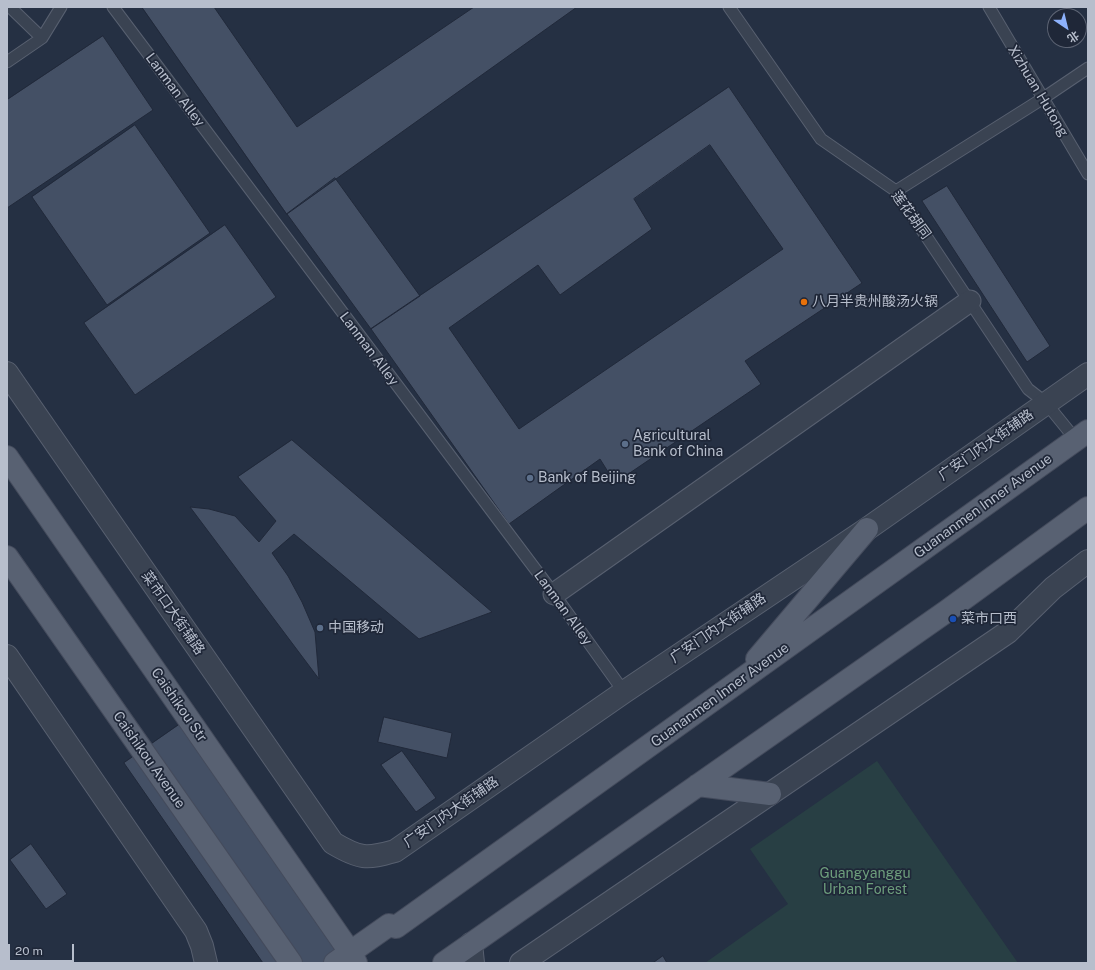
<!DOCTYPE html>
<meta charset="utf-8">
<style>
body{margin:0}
#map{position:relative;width:1095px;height:970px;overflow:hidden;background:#253043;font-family:"Public Sans","Noto Sans SC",sans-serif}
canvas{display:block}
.frame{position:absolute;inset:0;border:8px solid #b7becc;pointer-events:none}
.north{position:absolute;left:1047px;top:8px;width:40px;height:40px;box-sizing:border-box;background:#1f2738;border:1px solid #5c6373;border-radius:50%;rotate:145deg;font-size:11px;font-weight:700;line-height:16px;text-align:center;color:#b7becc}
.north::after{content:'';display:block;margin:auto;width:14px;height:18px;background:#8db1fc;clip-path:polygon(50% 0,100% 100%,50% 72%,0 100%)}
.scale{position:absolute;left:8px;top:944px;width:66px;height:18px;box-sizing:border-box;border:2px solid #b7becc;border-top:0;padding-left:5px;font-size:12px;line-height:14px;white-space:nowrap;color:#b7becc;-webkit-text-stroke:3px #1f2738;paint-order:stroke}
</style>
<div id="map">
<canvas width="1095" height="970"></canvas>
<div class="frame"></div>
<div class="north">北</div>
<div class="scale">20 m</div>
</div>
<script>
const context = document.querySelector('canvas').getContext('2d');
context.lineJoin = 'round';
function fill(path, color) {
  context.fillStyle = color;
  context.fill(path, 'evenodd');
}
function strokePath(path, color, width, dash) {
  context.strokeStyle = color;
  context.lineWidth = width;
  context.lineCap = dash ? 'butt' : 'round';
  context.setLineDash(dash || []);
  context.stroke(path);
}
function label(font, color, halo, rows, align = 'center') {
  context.font = font + ' "Public Sans","Noto Sans SC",sans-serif';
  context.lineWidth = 3.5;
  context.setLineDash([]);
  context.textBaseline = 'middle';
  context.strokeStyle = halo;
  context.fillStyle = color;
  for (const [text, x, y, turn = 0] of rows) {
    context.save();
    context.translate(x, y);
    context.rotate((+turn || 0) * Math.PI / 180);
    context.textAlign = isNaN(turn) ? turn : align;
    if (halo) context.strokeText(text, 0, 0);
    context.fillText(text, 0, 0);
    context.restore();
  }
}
const green = new Path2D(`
 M877,761L1018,963H705L788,904L750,849Z`);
const building = new Path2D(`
 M142,7H214L297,127L474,7H577L287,214Z
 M103,36L153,110L7,208V100Z
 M729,87L862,283L745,361L761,384L615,483L600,459L509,524L371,329ZM710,145L783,249L519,429L449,328L538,265L560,295L652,229L634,199Z
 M135,125L210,233L107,305L32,197Z
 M335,178L420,296L371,329L287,214Z
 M947,186L1050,346L1027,362L922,201Z
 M225,225L276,297L135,395L84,323Z
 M292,440L492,612L419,639L294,534L272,553L288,576L302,602L315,632L319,679L190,507L209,509L235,516L259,542L276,521L238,477Z
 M193,715L365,963H263L124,763Z
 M384,717L452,733L447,758L378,742Z
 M402,751L436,798L416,812L381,765Z
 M31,844L67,894L46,909L10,860Z
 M663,956L667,963H653Z`);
const service = new Path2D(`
 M10,7L42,38
 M113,7L554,594L624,692
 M729,7L821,139L896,191L1028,389L1046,403L1076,440
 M989,7L1088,174
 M7,62L42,38L61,7
 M896,191L1042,99L1088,68`);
const minor = new Path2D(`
 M554,594L970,301`);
const tertiary = new Path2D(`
 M7,373L333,843C360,859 366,859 395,851L624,692L867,529L1088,374
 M7,656L196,931L202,946L206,963
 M471,944L473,963
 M521,963L1008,632L1053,588L1088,561`);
const primary = new Path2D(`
 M7,457L350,952L356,963
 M7,557L291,963
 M757,659L867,529
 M698,785L770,794
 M335,963L389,925L396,927L1088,431
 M444,963L947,611L1088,508`);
const markers = [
 [804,302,4,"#e8710a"],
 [625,444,4,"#5c6f8a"],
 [530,478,4,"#5c6f8a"],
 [953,619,4,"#1a4fb4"],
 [320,628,4,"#5c6f8a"]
];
const streetNames = [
 ["Lanman Alley",175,90,53],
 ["Xizhuan Hutong",1038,91,59],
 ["莲花胡同",911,215,54],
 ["Lanman Alley",369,349,53],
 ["广安门内大街辅路",986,445,-35],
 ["Guananmen Inner Avenue",983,506,-36],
 ["Lanman Alley",563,608,54],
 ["菜市口大街辅路",173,613,55],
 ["广安门内大街辅路",718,628,-34],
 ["Guananmen Inner Avenue",720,695,-36],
 ["Caishikou Str",179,705,55],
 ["Caishikou Avenue",149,760,55],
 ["广安门内大街辅路",451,812,-35]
];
const poiNames = [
 ["八月半贵州酸汤火锅",812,302],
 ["Agricultural",633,436],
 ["Bank of China",633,452],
 ["Bank of Beijing",538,478],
 ["菜市口西",961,619],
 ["中国移动",328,628]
];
const parkNames = [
 ["Guangyanggu",865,874],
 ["Urban Forest",865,890]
];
fill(green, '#283f44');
fill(building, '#445065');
strokePath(building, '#21293a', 1);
strokePath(service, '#586070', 13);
strokePath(minor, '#586070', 23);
strokePath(tertiary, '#586070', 24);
strokePath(primary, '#444b5c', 24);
strokePath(service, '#3a4352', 11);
strokePath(minor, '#3a4352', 21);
strokePath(tertiary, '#3a4352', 22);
strokePath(primary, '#586172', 22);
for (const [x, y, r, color] of markers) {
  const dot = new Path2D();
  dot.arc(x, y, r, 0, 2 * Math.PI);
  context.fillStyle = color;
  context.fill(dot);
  strokePath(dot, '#1f2738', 1.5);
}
label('14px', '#b7becc', '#1f2738', streetNames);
label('14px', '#b7becc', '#1f2738', poiNames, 'left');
label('14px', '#6d9e7c', '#1f2738', parkNames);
</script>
